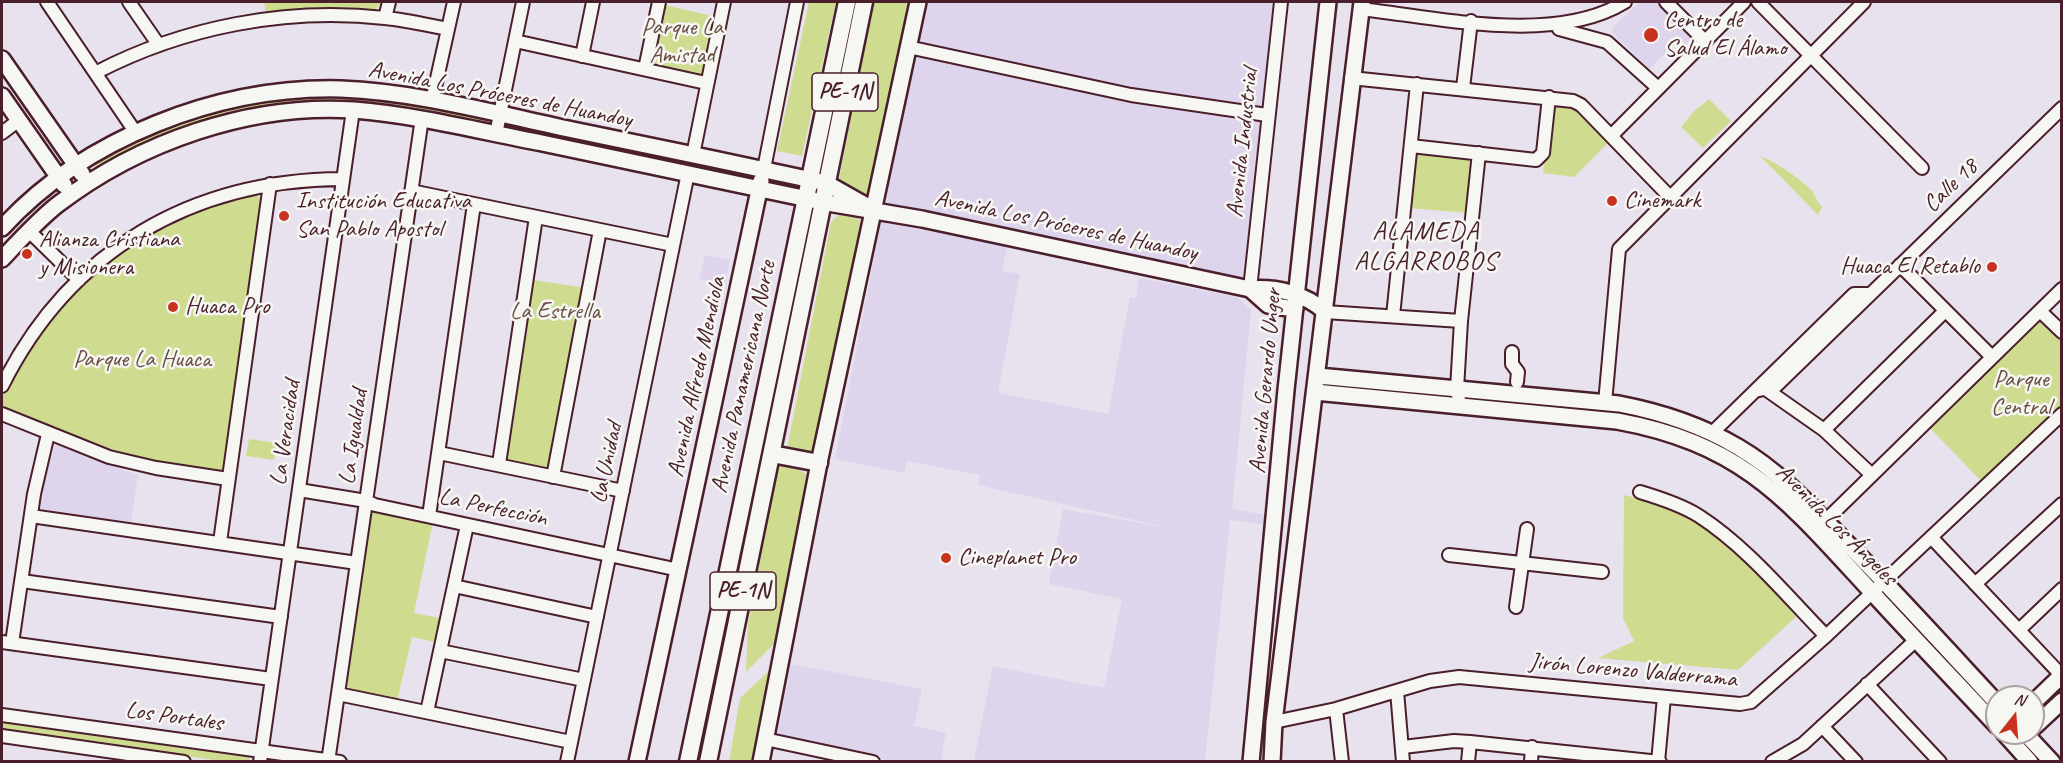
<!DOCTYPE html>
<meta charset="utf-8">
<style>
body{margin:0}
#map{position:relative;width:2063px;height:763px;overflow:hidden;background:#e8e2ee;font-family:Caveat,sans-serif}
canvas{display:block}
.frame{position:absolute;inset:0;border:3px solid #4a1f2b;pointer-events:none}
.north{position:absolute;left:1985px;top:685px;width:60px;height:60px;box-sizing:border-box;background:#f6f6f2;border:2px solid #b1a0a2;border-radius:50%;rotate:17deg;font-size:16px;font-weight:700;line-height:24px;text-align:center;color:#4a1f2b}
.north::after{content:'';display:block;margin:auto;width:21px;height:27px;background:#c8321e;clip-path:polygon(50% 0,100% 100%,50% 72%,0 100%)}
</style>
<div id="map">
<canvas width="2063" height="763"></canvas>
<div class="frame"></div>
<div class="north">N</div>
</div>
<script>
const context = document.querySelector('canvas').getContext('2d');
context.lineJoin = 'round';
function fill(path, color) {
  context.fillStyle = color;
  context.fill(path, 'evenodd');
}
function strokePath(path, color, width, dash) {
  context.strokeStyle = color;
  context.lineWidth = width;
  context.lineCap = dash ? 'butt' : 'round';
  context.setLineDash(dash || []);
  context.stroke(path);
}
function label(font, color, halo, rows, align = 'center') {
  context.font = font + ' Caveat,sans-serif';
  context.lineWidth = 5;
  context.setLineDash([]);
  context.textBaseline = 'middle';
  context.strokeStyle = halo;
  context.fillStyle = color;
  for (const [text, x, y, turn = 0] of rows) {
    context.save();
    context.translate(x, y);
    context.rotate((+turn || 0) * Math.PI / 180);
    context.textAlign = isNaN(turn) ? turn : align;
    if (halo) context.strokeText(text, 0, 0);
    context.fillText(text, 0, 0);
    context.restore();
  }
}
const built = new Path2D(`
 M923,2H1277L1244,281L877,207Z
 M1640,2H1657L1691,37L1686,45L1679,39L1649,69L1612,32L1613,27Z
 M881,222L1007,246L1002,271L1020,274L998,393L1108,414L1130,297L1136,298L1139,278L1237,297L1251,310L1232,509L1265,515L1263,524L1230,520L1205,761H974L993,666L1104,688L1122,599L1049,584L1063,509L1175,529L978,485L980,475L907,461L904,473L835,459Z
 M705,255L730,260L725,285L699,279Z
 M55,444L138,475L131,522L37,509Z
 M791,664L922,689L914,726L946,733L941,759L952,761H892L777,738Z`);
const green = new Path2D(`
 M264,2H381L373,14L266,16Z
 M809,2H836L802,156L777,151Z
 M874,2H911L870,197L838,184Z
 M660,4L717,17L704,79L648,67Z
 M362,95L485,116L483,124C436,116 390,106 343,103C255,97 171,126 94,167L90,160L148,131L257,99Z
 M1709,99L1731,121L1703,148L1681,127L1694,111Z
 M1551,100L1572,103L1612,139L1574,177L1543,173Z
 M509,121L750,171L748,179L507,129Z
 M1414,150L1474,157L1469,213L1408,208Z
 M1760,156C1776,162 1801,179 1812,191C1816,196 1817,202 1822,207L1818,215Z
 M251,192L259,197L264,205L225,473L138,461L81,442L2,408C1,352 105,257 151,229C175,215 223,202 251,192Z
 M849,214L857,217L863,226L815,456L787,449L831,222L839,215Z
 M533,280L587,288L550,472L507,463Z
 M2038,317L2061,341V411L1984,484L1929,427Z
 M249,439L277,443L274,460L246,456Z
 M779,462L794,466L810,477L776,642L746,672L748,624Z
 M1624,495C1643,500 1664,504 1681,512C1728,536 1762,580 1797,616L1738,670L1598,658L1634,641L1623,618Z
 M368,508L433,522L414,613L440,618L435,642L412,637L397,701L344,690Z
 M771,669L756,761L729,762L740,698Z
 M2,719L250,755L249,761H220L2,729Z`);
const minor = new Path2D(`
 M47,2L136,133
 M129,2L158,44
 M1666,2L1705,41
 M1758,2L1922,168
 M1361,9C1440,18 1555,45 1625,2
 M385,18L389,2
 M1559,29L1607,42L1658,88
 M515,41L706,83
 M908,47L1131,95L1267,115
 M582,56L593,2
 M645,69L659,2
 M97,72C184,27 286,7 385,18C406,20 427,25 448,29
 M1351,78L1573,101L1581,105L1670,197
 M1463,88L1471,21
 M432,101L454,2
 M2,133L19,120
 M496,134L523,2
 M1611,136L1744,2
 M1411,146L1536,160L1543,153L1549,97
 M693,155L724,2
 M764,169L797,2
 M411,191L673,245
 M29,231L79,280
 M1900,265L1992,357
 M1250,289L1281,2
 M2040,311L2062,332
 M1325,312L1461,321
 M1393,316L1417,84
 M1512,352V364L1518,372L1517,382
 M2,386C70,250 192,180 342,179
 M1767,390L1824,430L1872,475
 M1755,391L1776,386L2062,108
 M1605,403L1619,249L1864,2
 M1460,406L1457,389L1461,321L1479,153
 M2,414L109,457L156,468L228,479
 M1824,430L1945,311
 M1712,433L1854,294H1870
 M439,453L623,491
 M499,464L536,217
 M553,477L600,230
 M299,490L366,501L375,505L679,570
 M1640,492C1660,498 1682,505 1699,516C1747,547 1786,595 1826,636
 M31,516L357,563
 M429,516L474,204
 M1820,526L2062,289
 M1931,537L2061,675
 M220,542L270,184
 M1449,555L1602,572
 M22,581L281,617
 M1975,584L2062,504
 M454,586L597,617
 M1516,607L1527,529
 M2019,630L2062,589
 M2,642L271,679
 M12,643L34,494L48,434
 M440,651L584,680
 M1867,684L1940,762
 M1397,691L1403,762
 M338,694L571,742
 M1336,709L1342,762
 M427,712L467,525
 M2,715L340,762
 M1274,722L1336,709L1430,681L1459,677L1740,704L1751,702L1826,636L2062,414
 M1822,726L1856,762
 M2,736L184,762
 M765,739L873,762
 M1403,747L1454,741L1470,742L1660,762
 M260,762L353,110
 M328,762L422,118
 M567,762L688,173
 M1468,762L1470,742
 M1531,762L1532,747
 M1658,762L1664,697
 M1772,762L1803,744L1916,640`);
const major = new Path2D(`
 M2,59L82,174
 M2,96L64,185
 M2,228C84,138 219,86 341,89C419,92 497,114 573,130C657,147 742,165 826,183L865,205
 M2,259C19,241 37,221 57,205C139,142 250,103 354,110C417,115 479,131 542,143C635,163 729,182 822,202L922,219L1250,289C1276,287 1305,293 1325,312
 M1250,289L1268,305L1295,309
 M1318,376L1619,404C1661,412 1701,425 1738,447C1779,471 1811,506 1844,540C1896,593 1946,648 1997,703
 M1315,392L1617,421C1743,444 1787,500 1869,589C1911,635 1954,680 1997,726
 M2033,703L2062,675
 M2033,728L2062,701
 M2004,733L2030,762
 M2025,733L2052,762
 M637,762L761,181
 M761,762L819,463L918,2
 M1251,762L1286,390L1328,2
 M1272,762L1274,722L1362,2`);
const highway = new Path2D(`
 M772,454L819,463
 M688,762L847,2
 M708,762L864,2`);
const markers = [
 [1651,35,8,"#c8321e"],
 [1612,201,6,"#c8321e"],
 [284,216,6,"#c8321e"],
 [27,254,6,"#c8321e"],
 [1992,267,6,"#c8321e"],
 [173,307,6,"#c8321e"],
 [946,558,6,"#c8321e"]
];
const shields = [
 [845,92,66],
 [743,591,66]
];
const shieldNames = [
 ["PE-1N",845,92],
 ["PE-1N",743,591]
];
const poiNames = [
 ["Centro de",1664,21],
 ["Salud El Álamo",1664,49],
 ["Cinemark",1624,201],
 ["Institución Educativa",296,202],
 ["San Pablo Apostol",296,230],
 ["Alianza Cristiana",39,240],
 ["y Misionera",39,268],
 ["Huaca El Retablo",1980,267,"right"],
 ["Huaca Pro",185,307],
 ["Cineplanet Pro",958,558]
];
const parkNames = [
 ["Parque La",682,28],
 ["Amistad",682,56],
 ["La Estrella",555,312],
 ["Parque La Huaca",142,360],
 ["Parque",2021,380],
 ["Central",2021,408]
];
const streetNames = [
 ["Avenida Los Próceres de Huandoy",500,95,11],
 ["Avenida Industrial",1243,143,-84],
 ["Calle 18",1951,186,-44],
 ["Avenida Los Próceres de Huandoy",1066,226,12],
 ["Avenida Alfredo Mendiola",697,377,-78],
 ["Avenida Panamericana Norte",744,377,-78],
 ["Avenida Gerardo Unger",1266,381,-85],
 ["La Veracidad",286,433,-82],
 ["La Igualdad",354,437,-82],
 ["La Unidad",607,463,-78],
 ["La Perfección",493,508,12],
 ["Avenida Los Ángeles",1836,525,45],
 ["Jirón Lorenzo Valderrama",1633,671,5],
 ["Los Portales",174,717,8]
];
const neighbourhoodNames = [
 ["ALAMEDA",1426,232],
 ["ALGARROBOS",1426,262]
];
fill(built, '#ded4ec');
fill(green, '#cfdc90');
strokePath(minor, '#4a1f2b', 16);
strokePath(major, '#4a1f2b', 20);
strokePath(highway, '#4a1f2b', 21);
strokePath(minor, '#f6f6f2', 12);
strokePath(major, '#f6f6f2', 15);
strokePath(highway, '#f6f6f2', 16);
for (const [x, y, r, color] of markers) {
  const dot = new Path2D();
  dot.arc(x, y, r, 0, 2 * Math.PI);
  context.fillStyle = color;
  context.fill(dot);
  strokePath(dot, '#f6f6f2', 2);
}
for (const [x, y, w] of shields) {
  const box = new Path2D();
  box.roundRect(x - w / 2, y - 19, w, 38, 4.5);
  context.fillStyle = '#f6f6f2';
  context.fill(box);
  strokePath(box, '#4a1f2b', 1.5);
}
label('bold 22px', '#4a1f2b', null, shieldNames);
label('24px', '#4a1f2b', '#f6f6f2', poiNames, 'left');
label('24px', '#6b4e44', '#f6f6f2', parkNames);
label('24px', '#4a1f2b', '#f6f6f2', streetNames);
context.letterSpacing = '1.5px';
label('26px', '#4a1f2b', '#f6f6f2', neighbourhoodNames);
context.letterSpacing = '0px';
</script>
